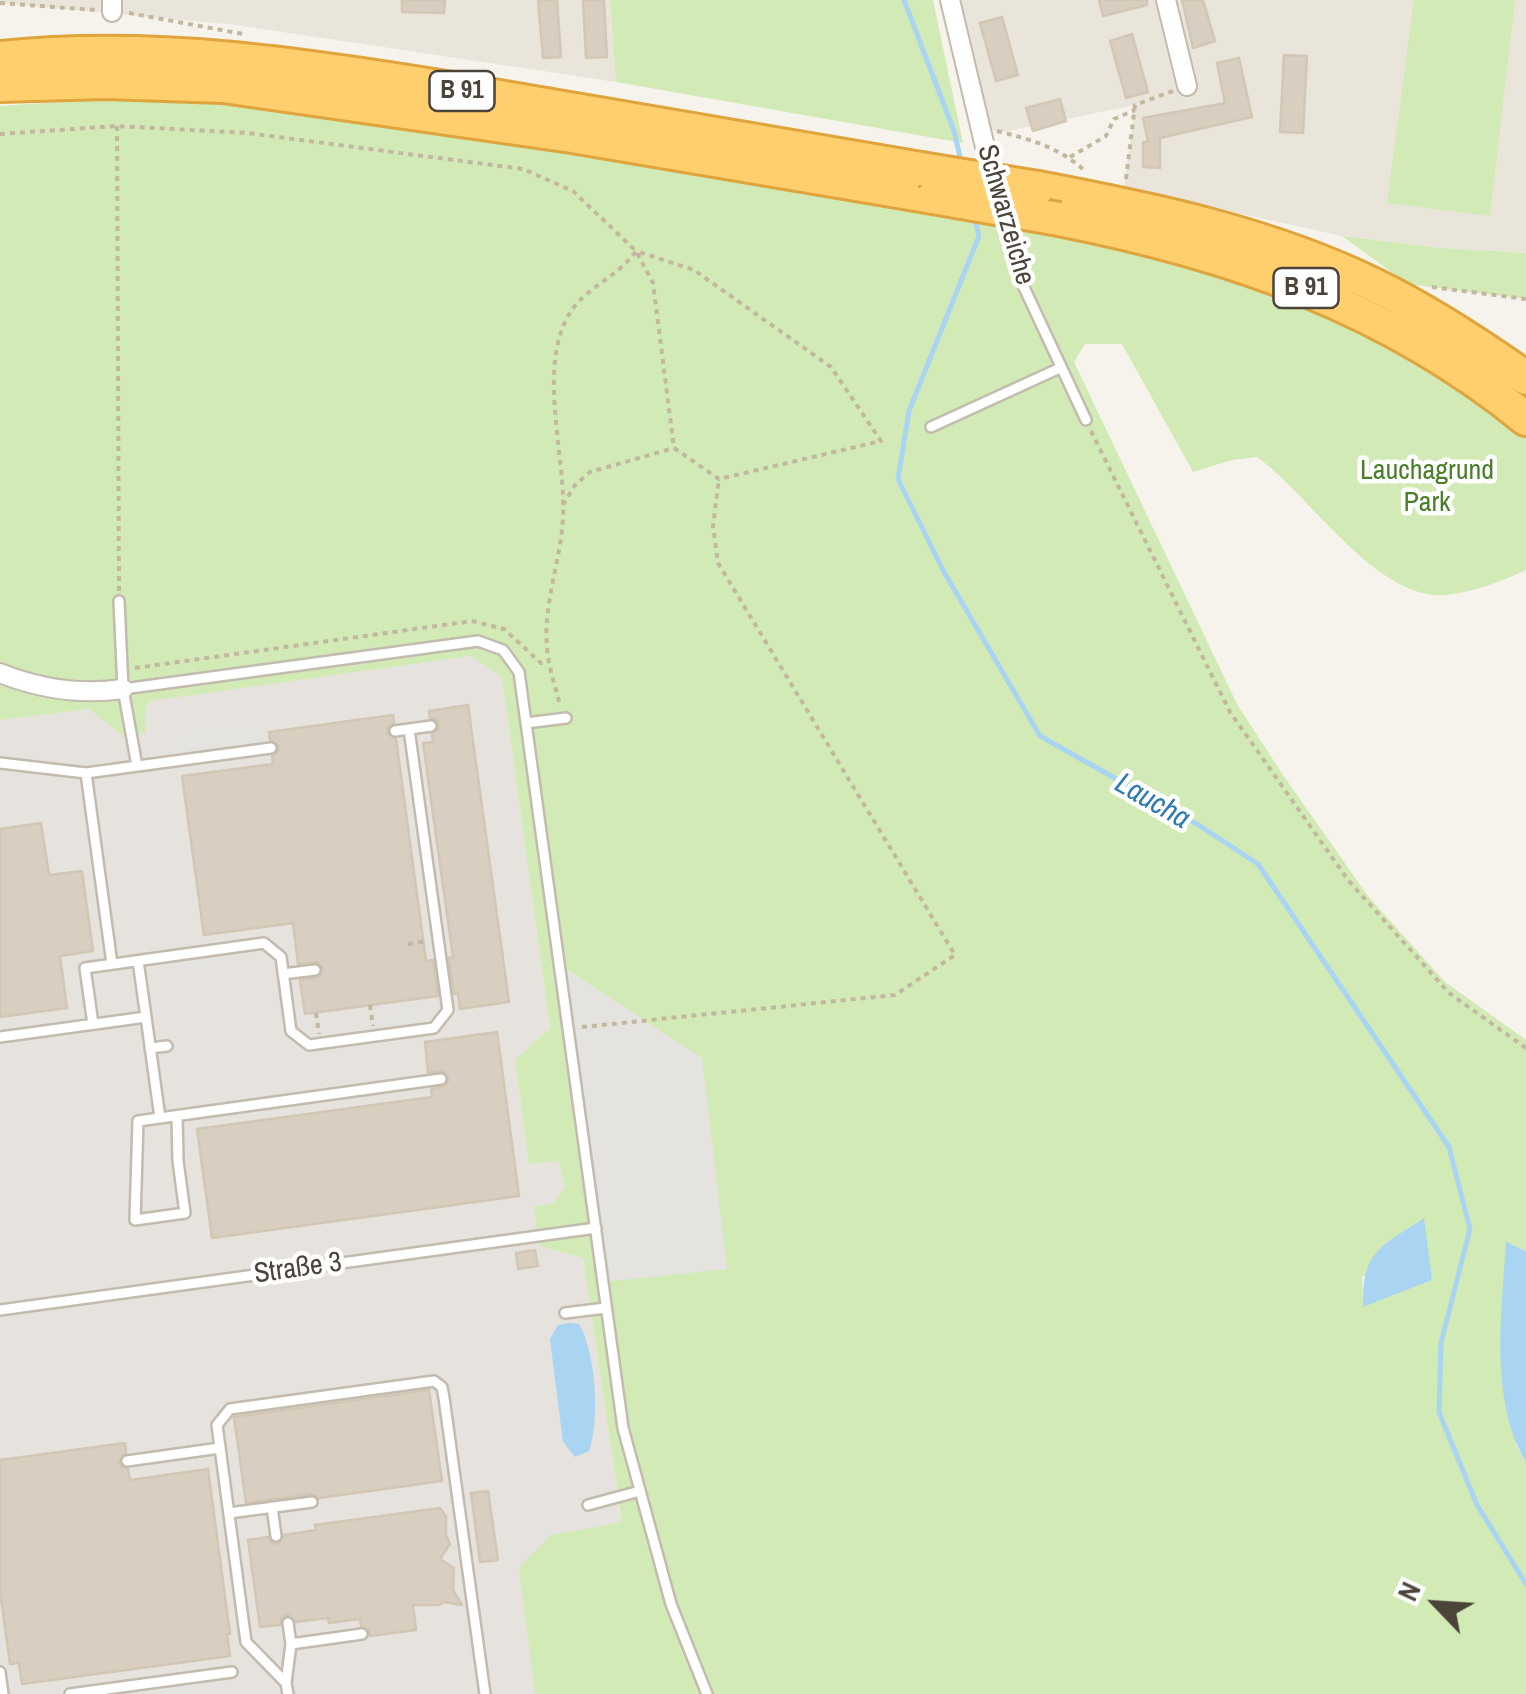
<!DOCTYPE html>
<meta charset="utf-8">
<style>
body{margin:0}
#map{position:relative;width:1526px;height:1694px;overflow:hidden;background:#f6f3ec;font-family:"Archivo Narrow",sans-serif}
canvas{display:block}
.north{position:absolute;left:1386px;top:1554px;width:100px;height:100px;-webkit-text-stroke:8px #fff;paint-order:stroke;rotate:295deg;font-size:28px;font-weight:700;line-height:40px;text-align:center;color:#4b4439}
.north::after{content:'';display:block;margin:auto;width:35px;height:45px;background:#4b4439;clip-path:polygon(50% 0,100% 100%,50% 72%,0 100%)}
</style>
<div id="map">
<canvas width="1526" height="1694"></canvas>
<div class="north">N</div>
</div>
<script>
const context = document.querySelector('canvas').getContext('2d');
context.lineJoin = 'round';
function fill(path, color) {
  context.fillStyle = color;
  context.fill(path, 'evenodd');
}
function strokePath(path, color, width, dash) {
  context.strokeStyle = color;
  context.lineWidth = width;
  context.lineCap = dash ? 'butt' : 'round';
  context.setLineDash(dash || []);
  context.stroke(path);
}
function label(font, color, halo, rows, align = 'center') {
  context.font = font + ' "Archivo Narrow",sans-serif';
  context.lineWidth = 9;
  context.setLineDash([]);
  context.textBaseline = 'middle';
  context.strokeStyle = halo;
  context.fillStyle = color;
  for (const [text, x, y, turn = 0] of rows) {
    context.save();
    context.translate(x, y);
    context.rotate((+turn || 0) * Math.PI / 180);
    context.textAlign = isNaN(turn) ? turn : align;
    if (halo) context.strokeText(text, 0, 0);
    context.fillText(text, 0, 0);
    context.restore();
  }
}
const residential = new Path2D(`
 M0,0H610L616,82L236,25L0,3Z
 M950,0H1526V253L1443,248L1342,236L1124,188L1135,105L999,133L979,122Z`);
const industrial = new Path2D(`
 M471,656L502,677L550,1028L515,1060L529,1164L558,1161L565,1187L554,1203L534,1206L539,1245L583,1258L622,1522L585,1529L607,1694H0V720L89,709L145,707L150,701Z`);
const green = new Path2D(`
 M610,0H933L963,143L616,82Z
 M1414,0H1515L1490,216L1387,203Z
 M103,99L200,102L291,110L490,133L1154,252L1324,309L1448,379L1526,438V570C1502,581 1472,593 1445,595C1376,600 1310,495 1257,457L1232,460L1193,472L1122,344H1085L1074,362L1237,704L1281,772L1368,896L1445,982L1526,1040V1251L1506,1243L1516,1445L1526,1462V1694H535L519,1568L551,1535L622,1522L583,1258L539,1246L534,1206L554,1203L565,1187L558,1161L529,1164L515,1060L550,1028L502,677L471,656L151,701L145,707V733L122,735L89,709L0,720V106ZM1427,1249L1432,1280L1363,1306L1362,1277Z
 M1342,236L1442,248L1526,253V299L1408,284Z`);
const parking = new Path2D(`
 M265,720L269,748L164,762L161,734Z
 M226,949L228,965L154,975L151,959Z
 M559,964L702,1058L727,1269L603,1282Z
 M415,1007L418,1030L380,1035L376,1013Z
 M232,1672L235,1693L156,1694L154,1682Z`);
const water = new Path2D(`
 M1424,1218L1432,1280L1363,1307C1362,1250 1381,1247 1424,1218Z
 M1506,1242L1526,1251V1462C1489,1399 1502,1311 1506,1242Z
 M569,1323L579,1324C596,1353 600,1420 589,1451L575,1457L563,1442L550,1339L558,1325Z`);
const stream = new Path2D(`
 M904,0L954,131L962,165
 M974,215L979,236L909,411L898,479L944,572L1040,736L1200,826L1258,864L1449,1147L1470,1229L1441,1343L1439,1412L1477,1505L1526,1584`);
const building = new Path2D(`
 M402,0H445L444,13L402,12Z
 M538,0H557L561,57L543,58Z
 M583,0H604L607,57L586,58Z
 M1099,0H1147V5L1103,16Z
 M1182,0H1203L1215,41L1193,48Z
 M1002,17L1018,75L996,81L980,23Z
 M1132,34L1148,92L1126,98L1110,41Z
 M1284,55L1307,56L1303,133L1280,132Z
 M1239,58L1252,117L1160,138V168L1143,167V142H1148L1143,118L1225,103L1217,63Z
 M1060,99L1066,121L1033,131L1026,108Z
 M468,705L509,1002L460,1009L458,993L454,994L449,958L453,957L423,743L433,742L432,734L439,728L437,720L430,718L429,711Z
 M393,715L394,723L388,727L387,733L396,739L426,961L433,960L438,996L305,1014L300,980L319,977L323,968L317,962L298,964L293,923L204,935L182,776L273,764L272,756L278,752L279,746L270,740L269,732Z
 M41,823L49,875L82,871L93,951L60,956L67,1008L0,1017V829Z
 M497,1032L519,1196L212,1238L197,1129L432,1097L431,1089L445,1086L449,1079L443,1071L428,1073L425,1042Z
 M535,1250L538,1266L518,1269L516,1253Z
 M429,1390L442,1481L319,1498L311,1494L246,1503L234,1417Z
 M125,1443L126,1453L119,1461L121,1467L128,1469L130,1480L208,1469L230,1634H227L230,1656L22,1684L19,1663L10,1664L0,1591V1460Z
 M488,1491L498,1560L480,1562L471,1493Z
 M440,1508L446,1516V1535L450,1544L440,1559L454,1568L453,1590L462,1605L444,1602L439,1605H413L416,1630L370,1636L368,1628L361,1626L360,1619L329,1623L328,1618L296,1622L288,1615L282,1617L280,1625L260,1627L248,1540L268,1537L272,1543L278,1544L284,1535L316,1530L315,1525Z`);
const path = new Path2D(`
 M0,3L95,10
 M129,13L243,34
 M117,126L119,591
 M997,131C1030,139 1061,148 1086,172
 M0,134L117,126L247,133L523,169L573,191L636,251L653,283L674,448L719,479L881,441L831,367L694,270L636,251C617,279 581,288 566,320C539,375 566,457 563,517C561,561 543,603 547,647C548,667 556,687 560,706
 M1070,157L1106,136L1114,119L1135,110
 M1126,179L1135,105L1173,91
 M1432,287L1526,299
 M1091,431L1230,712L1348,880L1449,993L1526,1048
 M563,505L575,485L590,472L674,448
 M135,668L472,621L504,629L541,663L547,662
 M408,944L428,941
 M370,1005L373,1026
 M316,1013L319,1034
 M582,1027L895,995L955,955L718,563L713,526L719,479`);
const lane = new Path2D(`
 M1005,219L1021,281L1086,420
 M931,427L1060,368
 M119,601L123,689L137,766
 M123,689L478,641L503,650L519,672L623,1428L671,1604L707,1694
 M526,723L566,718
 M395,731L431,726
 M0,763L86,773L271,748
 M86,773L112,964
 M283,974L315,970
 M146,1017L160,1118
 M93,1024L85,968L264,943L281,957L291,1031L309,1045L434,1028L448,1010L409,729
 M0,1037L146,1017L138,961
 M150,1048L167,1046
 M177,1116L178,1161L185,1213L135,1220L138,1121L441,1079
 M0,1310L596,1228
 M565,1313L606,1308
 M127,1461L220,1448
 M588,1505L640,1491
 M272,1507L276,1536
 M229,1513L312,1502
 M291,1644L362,1634
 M0,1672L3,1694
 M286,1683L291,1644L288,1623
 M70,1694L232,1672
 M288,1694L286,1683L246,1642L217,1425L230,1409L434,1381L442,1387L444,1398L485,1694`);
const street = new Path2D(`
 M950,0L986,151
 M1166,0L1187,86
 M112,12V0
 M0,673C40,689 81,695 123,689`);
const highway = new Path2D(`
 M0,58C155,42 306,65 458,90C613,115 767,143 921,169
 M0,85L106,82L223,86L572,136L933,197
 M1038,188C1154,210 1270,234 1376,286C1429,312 1478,344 1526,378
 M1059,219C1232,253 1388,307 1526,419`);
const highwayBridge = new Path2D(`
 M921,169L1038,188
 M933,197L1059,219`);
const shields = [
 [462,91,65],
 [1306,288,65]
];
const shieldNames = [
 ["B 91",462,91],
 ["B 91",1306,288]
];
const streetNames = [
 ["Schwarzeiche",1005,215,74],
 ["Straße 3",298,1269,-8]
];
const parkNames = [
 ["Lauchagrund",1427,471],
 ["Park",1427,503]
];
const waterNames = [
 ["Laucha",1152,802,30]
];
fill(residential, '#eae5da');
fill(industrial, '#e6e2dd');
fill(green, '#d2eab5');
fill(parking, '#e5e3e0');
fill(water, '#a9d4f2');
strokePath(stream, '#a9d4f2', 5);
fill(building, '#d8cfc1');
strokePath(building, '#d3c7b4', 2.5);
strokePath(lane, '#c2bbae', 14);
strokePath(street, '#c2bbae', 22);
strokePath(highway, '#e0a43c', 38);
strokePath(path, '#c4b79f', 4, [5, 5]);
strokePath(lane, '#fff', 9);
strokePath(street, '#fff', 18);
strokePath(highway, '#ffcf6e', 32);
strokePath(highwayBridge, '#e0a43c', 38, []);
strokePath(highwayBridge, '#ffcf6e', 32);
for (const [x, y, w] of shields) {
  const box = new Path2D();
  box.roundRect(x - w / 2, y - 20, w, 40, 8);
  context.fillStyle = '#fff';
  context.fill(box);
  strokePath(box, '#4b4439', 2.5);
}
label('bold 25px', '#4b4439', null, shieldNames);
label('28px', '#4b4439', '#fff', streetNames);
label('28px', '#4a7f2a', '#fff', parkNames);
label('italic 30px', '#2e7ab2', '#fff', waterNames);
</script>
